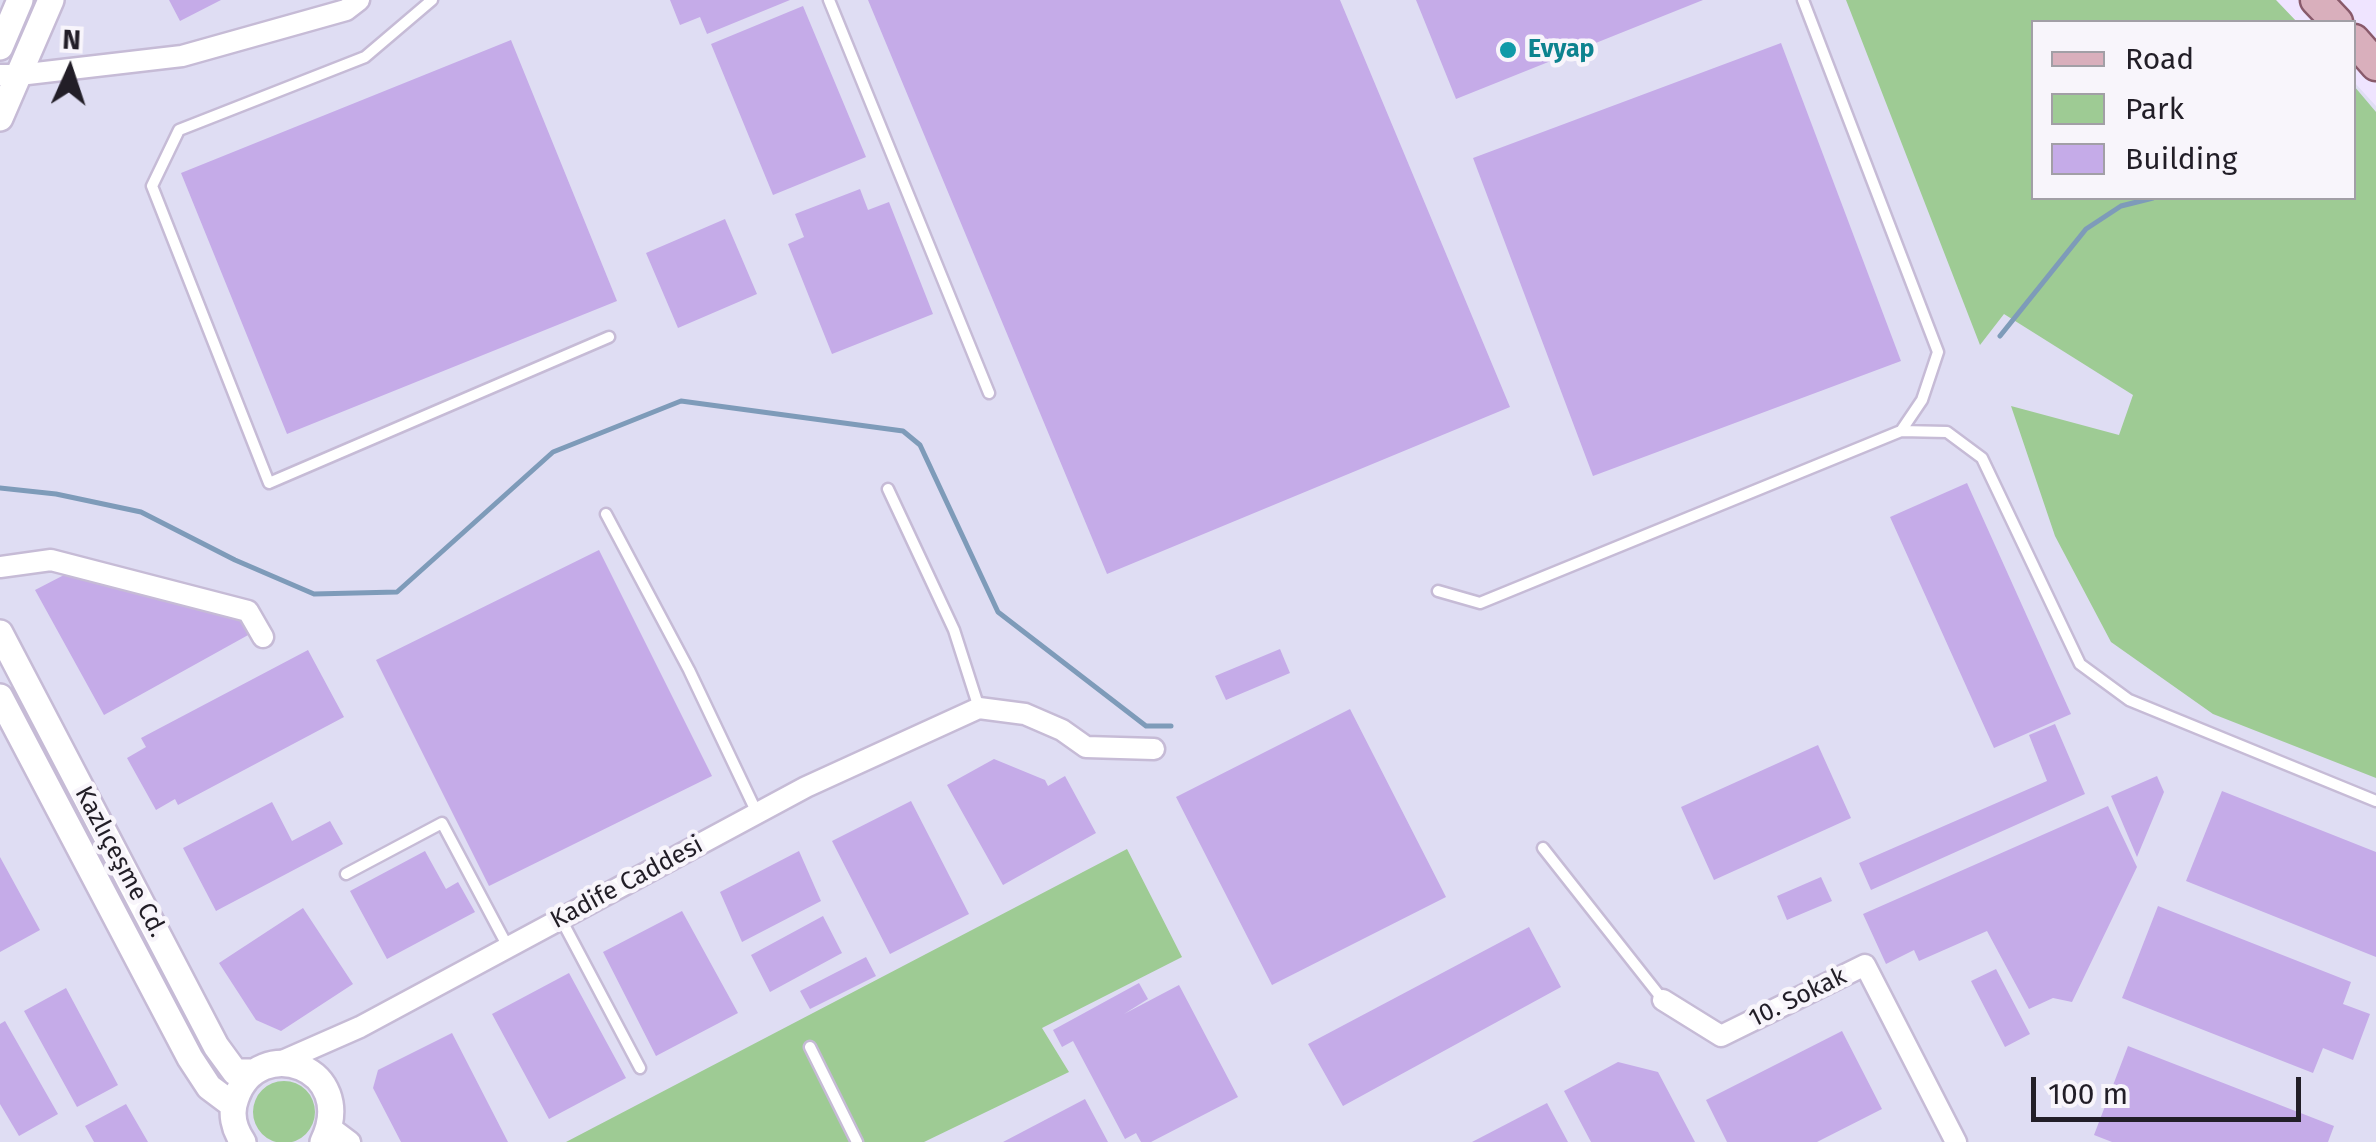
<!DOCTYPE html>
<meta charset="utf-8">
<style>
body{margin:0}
#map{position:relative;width:2376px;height:1142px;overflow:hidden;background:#efe4ff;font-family:"Fira Sans",sans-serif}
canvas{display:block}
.legend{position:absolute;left:2031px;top:20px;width:325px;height:180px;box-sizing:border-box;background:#f8f5fb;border:2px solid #a29fa6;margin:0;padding:12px 18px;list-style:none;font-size:30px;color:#221e27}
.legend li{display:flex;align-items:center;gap:20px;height:50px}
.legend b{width:50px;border:2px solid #a29fa6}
.north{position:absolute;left:20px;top:20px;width:100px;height:100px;-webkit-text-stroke:8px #f8f5fb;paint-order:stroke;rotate:3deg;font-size:28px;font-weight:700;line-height:40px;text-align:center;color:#221e27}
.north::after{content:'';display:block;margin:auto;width:35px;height:45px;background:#221e27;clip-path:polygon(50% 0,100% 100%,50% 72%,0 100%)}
.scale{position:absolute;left:2031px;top:1077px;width:270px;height:45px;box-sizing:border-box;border:5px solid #221e27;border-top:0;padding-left:12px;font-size:30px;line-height:35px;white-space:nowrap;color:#221e27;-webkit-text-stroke:8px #f8f5fb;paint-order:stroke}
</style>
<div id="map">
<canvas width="2376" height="1142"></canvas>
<ul class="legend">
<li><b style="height:12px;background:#d9afbc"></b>Road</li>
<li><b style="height:28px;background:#9ecb94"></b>Park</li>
<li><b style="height:28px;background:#c5abe8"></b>Building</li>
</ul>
<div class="north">N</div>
<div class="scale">100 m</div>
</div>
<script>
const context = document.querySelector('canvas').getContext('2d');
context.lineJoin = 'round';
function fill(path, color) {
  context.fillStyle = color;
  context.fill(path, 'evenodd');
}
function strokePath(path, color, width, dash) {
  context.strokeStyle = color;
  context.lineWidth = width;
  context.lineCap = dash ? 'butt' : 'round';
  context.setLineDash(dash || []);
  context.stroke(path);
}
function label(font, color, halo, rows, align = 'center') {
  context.font = font + ' "Fira Sans",sans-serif';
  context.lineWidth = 9;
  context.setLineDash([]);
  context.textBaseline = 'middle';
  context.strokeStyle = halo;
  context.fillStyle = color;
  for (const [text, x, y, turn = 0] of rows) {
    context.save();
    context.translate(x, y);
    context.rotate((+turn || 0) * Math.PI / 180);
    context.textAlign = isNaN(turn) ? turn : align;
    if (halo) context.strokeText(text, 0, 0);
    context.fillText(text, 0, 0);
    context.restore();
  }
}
const industrial = new Path2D(`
 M0,0H2276L2297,22H2034V198H2354V82L2376,106V1142H0Z`);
const green = new Path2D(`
 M1846,0H2276L2297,22H2034V198H2354V86L2376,112V778L2213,714L2111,642L2055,536L2011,406L2119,435L2133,395L2004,314L1980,345Z
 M1127,849L1182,957L1042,1028L1069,1072L924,1142H566Z
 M253 1112a31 31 0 1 1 62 0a31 31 0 1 1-62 0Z`);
const stream = new Path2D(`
 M2000,336L2086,229L2121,206L2153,198
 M0,488L56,494L141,512L235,560L314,594L397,592L553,452L681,401L903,431L920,445L998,612L1146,726H1171`);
const building = new Path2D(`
 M169,0H221L180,21Z
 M670,0H790L707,34L700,17L680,25Z
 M868,0H1340L1510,407L1107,574Z
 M1416,0H1703L1456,99Z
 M803,6L866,157L773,195L711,44Z
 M511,40L617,301L287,434L181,173Z
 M1781,43L1901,361L1593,476L1473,158Z
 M860,189L868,210L889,202L933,314L832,354L788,244L804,237L795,214Z
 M725,219L757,294L678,328L646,253Z
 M1967,483L2071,714L1994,748L1890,517Z
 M599,550L712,776L489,886L376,660Z
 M64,575L241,619L250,634L104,715L35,590Z
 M1280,649L1290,673L1226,700L1215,676Z
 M308,650L344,717L178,805L175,799L156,810L127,758L146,747L141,738Z
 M1350,709L1446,897L1272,985L1176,797Z
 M2055,724L2085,794L1871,890L1859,863L2047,781L2029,735Z
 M1818,745L1851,818L1714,880L1681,807Z
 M994,759L1045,780L1048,786L1065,776L1096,833L1003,885L947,785Z
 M2157,776L2164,792L2137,857L2111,796Z
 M2222,791L2376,852V957L2186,881Z
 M911,801L969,914L890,954L832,841Z
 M272,802L292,841L330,821L343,844L216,911L183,848Z
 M2108,806L2137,867L2072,1002L2053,998L2029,1009L1987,931L1919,961L1914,950L1886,964L1863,914Z
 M425,851L446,889L458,882L475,912L387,959L350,891Z
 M799,851L821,901L742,942L720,892Z
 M0,857L40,930L0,952Z
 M1821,877L1832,901L1787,920L1777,896Z
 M2158,906L2351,982L2343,1004L2370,1014L2353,1060L2323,1048L2313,1073L2122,998Z
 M303,908L353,984L281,1031L256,1020L219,963Z
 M682,911L738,1013L656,1056L603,952Z
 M823,916L842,953L770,992L751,955Z
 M1529,927L1561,987L1343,1106L1308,1044Z
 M866,957L876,976L810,1009L800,991Z
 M1996,969L2030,1034L2005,1047L1971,981Z
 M569,973L626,1078L549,1119L492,1014Z
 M1139,983L1148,999L1124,1014L1179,985L1238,1097L1151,1142H1141L1136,1133L1125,1139L1073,1041L1062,1047L1053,1030Z
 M66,988L118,1085L77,1107L24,1011Z
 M5,1021L58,1114L19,1136L0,1104V1024Z
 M1842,1031L1882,1109L1817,1142H1727L1706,1100Z
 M452,1033L508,1142H401L373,1088L378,1070Z
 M2128,1046L2334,1126L2328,1142H2112L2094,1135Z
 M1618,1062L1658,1072L1695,1142H1591L1564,1091Z
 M1085,1099L1108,1142H1003Z
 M1547,1103L1568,1142H1472Z
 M126,1104L148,1142H94L85,1126Z`);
const service = new Path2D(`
 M432,0L365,57L179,130L152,186L269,483L609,337
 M829,0L989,393
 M1901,431L1947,432L1982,458L2080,664L2129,700L2376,801
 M888,489L954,630L979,708
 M606,514L689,670L757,813
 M1438,591L1480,603L1901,431L1922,400L1938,352L1803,0
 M1543,848L1663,1000
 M346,874L442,823L508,947
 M561,919L640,1068
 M810,1047L857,1142`);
const minor = new Path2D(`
 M0,75H19L182,56L346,10L359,0
 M0,567L51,560L248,611L263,637
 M1663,1000L1721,1036L1865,965L1956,1142
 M278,1063L360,1027L806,787L979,708L1025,714L1062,730L1086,747L1154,749
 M330,1127L350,1142`);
const tertiary = new Path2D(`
 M0,47L20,0
 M0,118L51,0
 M0,633L216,1046L235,1072H254
 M0,697L190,1058L209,1087L233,1105
 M243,1142C234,1129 230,1113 236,1098C258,1033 359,1067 323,1142`);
const primary = new Path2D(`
 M2316,0L2337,22
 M2354,40L2376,65`);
const markers = [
 [1508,50,10,"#0f9aa8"]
];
const cultureNames = [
 ["Evyap",1528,50]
];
const streetNames = [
 ["Kazlıçeşme Cd.",120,862,62],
 ["Kadife Caddesi",627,883,-28],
 ["10. Sokak",1798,998,-26]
];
fill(industrial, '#dfddf3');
fill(green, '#9ecb94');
strokePath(stream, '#7e9bb9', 5);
fill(building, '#c5abe8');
strokePath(service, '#c6bbd6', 15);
strokePath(minor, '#c6bbd6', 25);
strokePath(tertiary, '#c6bbd6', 30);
strokePath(primary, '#895a6b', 35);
strokePath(service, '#fff', 10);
strokePath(minor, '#fff', 20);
strokePath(tertiary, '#fff', 25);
strokePath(primary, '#d9afbc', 30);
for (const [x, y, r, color] of markers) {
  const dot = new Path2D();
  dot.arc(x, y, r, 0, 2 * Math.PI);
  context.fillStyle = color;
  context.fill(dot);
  strokePath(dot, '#f8f5fb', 4);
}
label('bold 25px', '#0d838f', '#f8f5fb', cultureNames, 'left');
label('25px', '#221e27', '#f8f5fb', streetNames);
</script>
